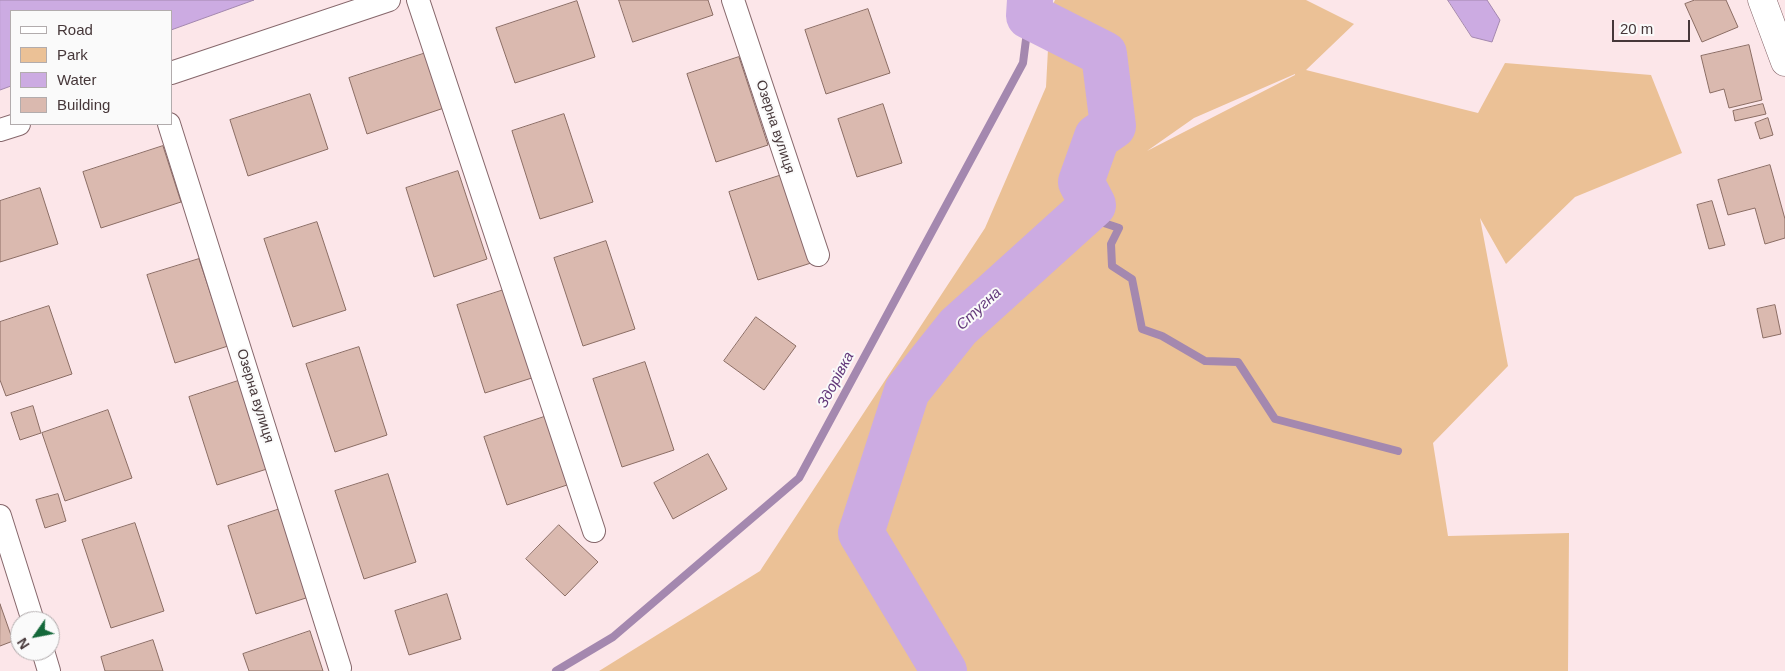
<!DOCTYPE html>
<meta charset="utf-8">
<style>
body{margin:0}
#map{position:relative;width:1785px;height:671px;overflow:hidden;background:#fce6e9;font-family:Arial,sans-serif}
canvas{display:block}
.legend{position:absolute;left:10px;top:10px;width:162px;height:115px;box-sizing:border-box;background:#fafafa;border:1px solid #b2acad;margin:0;padding:6px 9px;list-style:none;font-size:15px;color:#463739}
.legend li{display:flex;align-items:center;gap:10px;height:25px}
.legend b{width:25px;border:1px solid #b2acad}
.north{position:absolute;left:10px;top:611px;width:50px;height:50px;box-sizing:border-box;background:#fafafa;border:1px solid #b2acad;border-radius:50%;rotate:237deg;font-size:14px;font-weight:700;line-height:20px;text-align:center;color:#463739}
.north::after{content:'';display:block;margin:auto;width:18px;height:22px;background:#14683a;clip-path:polygon(50% 0,100% 100%,50% 72%,0 100%)}
.scale{position:absolute;left:1612px;top:20px;width:78px;height:22px;box-sizing:border-box;border:2px solid #463739;border-top:0;padding-left:6px;font-size:15px;line-height:18px;white-space:nowrap;color:#463739;-webkit-text-stroke:4px #fafafa;paint-order:stroke}
</style>
<div id="map">
<canvas width="1785" height="671"></canvas>
<ul class="legend">
<li><b style="height:6px;background:#fff"></b>Road</li>
<li><b style="height:14px;background:#ebc196"></b>Park</li>
<li><b style="height:14px;background:#ccabe2"></b>Water</li>
<li><b style="height:14px;background:#dab9af"></b>Building</li>
</ul>
<div class="north">N</div>
<div class="scale">20 m</div>
</div>
<script>
const context = document.querySelector('canvas').getContext('2d');
context.lineJoin = 'round';
function fill(path, color) {
  context.fillStyle = color;
  context.fill(path, 'evenodd');
}
function strokePath(path, color, width, dash) {
  context.strokeStyle = color;
  context.lineWidth = width;
  context.lineCap = dash ? 'butt' : 'round';
  context.setLineDash(dash || []);
  context.stroke(path);
}
function label(font, color, halo, rows, align = 'center') {
  context.font = font + ' Arial,sans-serif';
  context.lineWidth = 4;
  context.setLineDash([]);
  context.textBaseline = 'middle';
  context.strokeStyle = halo;
  context.fillStyle = color;
  for (const [text, x, y, turn = 0] of rows) {
    context.save();
    context.translate(x, y);
    context.rotate((+turn || 0) * Math.PI / 180);
    context.textAlign = isNaN(turn) ? turn : align;
    if (halo) context.strokeText(text, 0, 0);
    context.fillText(text, 0, 0);
    context.restore();
  }
}
const green = new Path2D(`
 M1055,0H1306L1354,24L1306,70L1478,113L1505,63L1651,75L1682,153L1575,197L1506,264L1480,218L1508,366L1433,443L1448,536L1569,533L1568,671H599L760,571L985,228L1046,87L1050,11ZM1295,74V75L1147,151L1194,118Z`);
const water = new Path2D(`
 M0,0H254L171,30V11H11V86L0,90Z
 M1448,0H1487L1500,20L1492,42L1472,37Z`);
const stream = new Path2D(`
 M1093,205H1107L1104,223L1119,228L1111,244L1112,266L1132,279L1142,329L1162,336L1205,361L1238,362L1275,419L1398,451
 M556,671L613,637L799,478L1023,63L1029,16`);
const river = new Path2D(`
 M944,671L861,533L907,391L958,327L1093,205L1081,182L1097,137L1113,126L1104,54L1029,16L1030,0`);
const building = new Path2D(`
 M619,0H708L713,15L633,42Z
 M1695,0H1726L1738,27L1702,42L1685,4Z
 M577,1L595,57L515,83L496,28Z
 M868,9L890,73L826,94L805,30Z
 M1749,45L1762,100L1729,108L1724,89L1710,93L1701,56Z
 M429,52L447,107L367,134L349,78Z
 M739,57L768,145L716,162L687,74Z
 M310,94L328,149L248,176L230,120Z
 M883,104L902,163L857,177L838,119Z
 M1763,104L1766,114L1735,121L1733,111Z
 M564,114L593,202L540,219L512,131Z
 M1768,118L1773,135L1760,139L1755,123Z
 M163,146L181,202L101,228L83,172Z
 M1770,165L1785,219V238L1765,244L1755,208L1728,215L1718,180Z
 M458,171L487,259L434,277L406,188Z
 M782,175L811,263L758,280L729,192Z
 M40,188L58,244L0,262V201Z
 M1712,201L1725,245L1709,249L1697,205Z
 M317,222L346,310L293,327L264,239Z
 M606,241L635,329L583,346L554,258Z
 M199,259L228,346L175,363L147,275Z
 M510,288L538,376L485,393L457,305Z
 M1775,305L1781,334L1763,338L1757,309Z
 M49,306L72,374L6,396L0,380V322Z
 M756,317L796,346L764,390L724,361Z
 M359,347L387,435L335,452L306,364Z
 M645,362L674,450L622,467L593,379Z
 M241,380L270,468L217,485L189,397Z
 M33,406L41,433L20,440L11,413Z
 M108,410L132,478L65,501L42,433Z
 M550,415L573,483L507,505L484,437Z
 M708,454L727,489L673,519L654,483Z
 M388,474L416,562L364,579L335,491Z
 M58,494L66,521L45,528L36,500Z
 M280,509L309,597L256,614L228,526Z
 M135,523L164,611L111,628L82,540Z
 M559,525L598,562L565,596L526,559Z
 M447,594L461,639L409,655L395,611Z
 M0,604L13,641L0,646Z
 M310,631L323,671H249L243,654Z
 M153,640L163,671H105L101,657Z`);
const street = new Path2D(`
 M418,0L594,531
 M733,0L818,255
 M171,73L389,0
 M169,124L340,668
 M0,130L19,124
 M0,516L33,621
 M43,651L49,671`);
const secondary = new Path2D(`
 M1762,0L1785,62`);
const streetNames = [
 ["Озерна вулиця",775,127,72],
 ["Озерна вулиця",255,396,73]
];
const waterNames = [
 ["Стугна",979,309,-43],
 ["Здорівка",836,380,-62]
];
fill(green, '#ebc196');
fill(water, '#ccabe2');
strokePath(water, '#a488af', 1);
strokePath(stream, '#a488af', 8);
strokePath(river, '#ccabe2', 46);
fill(building, '#dab9af');
strokePath(building, '#8b6d64', 1);
strokePath(street, '#86676b', 24);
strokePath(secondary, '#86676b', 29);
strokePath(street, '#fff', 22);
strokePath(secondary, '#fff', 28);
label('14px', '#463739', '#fafafa', streetNames);
label('italic 15px', '#63397b', '#fafafa', waterNames);
</script>
